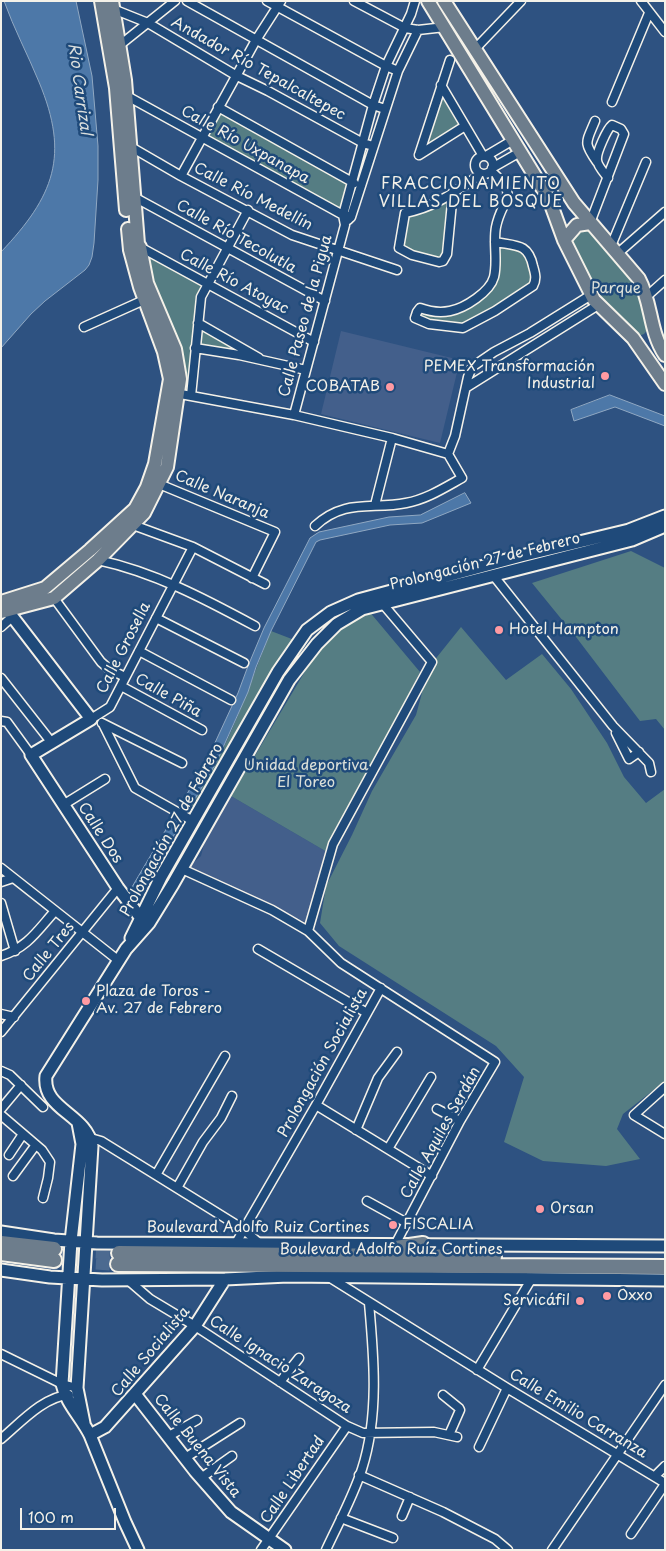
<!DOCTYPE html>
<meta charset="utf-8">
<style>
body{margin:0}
#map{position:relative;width:666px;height:1551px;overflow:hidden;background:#2e5281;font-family:"Playpen Sans",sans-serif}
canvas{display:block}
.frame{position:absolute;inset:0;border:2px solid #f4f1e8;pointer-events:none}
.scale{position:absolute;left:20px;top:1508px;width:96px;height:22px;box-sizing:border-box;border:2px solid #f4f1e8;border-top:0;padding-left:6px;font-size:15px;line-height:18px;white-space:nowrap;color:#f4f1e8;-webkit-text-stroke:4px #1f4a7a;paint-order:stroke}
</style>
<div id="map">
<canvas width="666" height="1551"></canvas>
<div class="frame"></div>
<div class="scale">100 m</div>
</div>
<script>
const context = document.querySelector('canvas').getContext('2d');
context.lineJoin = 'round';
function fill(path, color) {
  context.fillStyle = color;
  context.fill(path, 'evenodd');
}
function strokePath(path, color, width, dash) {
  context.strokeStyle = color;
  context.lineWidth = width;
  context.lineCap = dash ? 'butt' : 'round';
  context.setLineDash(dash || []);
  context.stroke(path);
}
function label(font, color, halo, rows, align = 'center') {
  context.font = font + ' "Playpen Sans",sans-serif';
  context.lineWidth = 5;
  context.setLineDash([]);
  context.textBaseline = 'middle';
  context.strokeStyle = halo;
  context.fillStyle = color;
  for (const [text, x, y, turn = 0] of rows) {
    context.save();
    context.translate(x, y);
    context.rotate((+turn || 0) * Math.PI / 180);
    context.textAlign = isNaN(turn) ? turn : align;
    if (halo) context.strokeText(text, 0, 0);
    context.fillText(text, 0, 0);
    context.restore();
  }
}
const built = new Path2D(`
 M341,331L460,360L440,443L321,414Z
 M231,796L327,852L307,923L190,868L194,862L201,856L204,844Z`);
const green = new Path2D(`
 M441,85L465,126L419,155Z
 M218,107L351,182L343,215L201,137Z
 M453,192L443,261L399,248L405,213Z
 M585,224L637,277L648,329L644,334L633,338L598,305L564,240Z
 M495,242L525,249L535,282L463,328L420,321L417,312L452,311L491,285Z
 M140,247L208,284L198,323L267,362L195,348L191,396L178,394Z
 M631,551L665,568V730L656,719L640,721L576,637L532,583Z
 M368,610L420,672L327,852L231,796L310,663L338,627Z
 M461,627L506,680L542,654L571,689L607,743L624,777L646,803L665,789V1081L623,1114L617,1129L640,1159L606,1166L543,1161L504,1142L524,1077L496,1046L339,946L320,923L326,886L352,835L372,791L416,715L429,667Z
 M271,631L297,641L193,821L185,817C195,799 206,781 216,763C238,721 253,675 271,631Z`);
const water = new Path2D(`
 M4,1H76L92,76L98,146V180L94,243L92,257L89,265L85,270L45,301L31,314L1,348V252C54,196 70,156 39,82C28,55 14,29 4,1Z
 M610,395L665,416V426L615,407L574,421L571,410Z
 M465,493L471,503L422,523L390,525L320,540L316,542L271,631L256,667L248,692L216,763L139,895L132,887L207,760L238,693L248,666L264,628L310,538L319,532L389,517L420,515Z`);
const highwayTunnel = new Path2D(`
 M54,1249L119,1253
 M54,1260L118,1264`);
const street = new Path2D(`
 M187,1L373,105L385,109
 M267,1L386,66L398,71
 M354,1L405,28L418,30L445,27
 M641,1L665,32
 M113,9L148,23L237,76L268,91L363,143L373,146
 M120,45L175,1
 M476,48L521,1
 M441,85L483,156
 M127,96L343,215L351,217
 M612,102L649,13
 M218,107L354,183
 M595,121C586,143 583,142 597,162
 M131,147L181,176L292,235L397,270
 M419,155L450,60
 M419,155L465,126
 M475 165a9 9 0 1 1 18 0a9 9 0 1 1-18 0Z
 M486,156L513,140
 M492,168L520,152
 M491,171C521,197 502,197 496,227C493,243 498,261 494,277C490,292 465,308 450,311C440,313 431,312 420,308L417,312L415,318L429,324L463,328L495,311L533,286C537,279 535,273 533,266C528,243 516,246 495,242
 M181,176L256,40L281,1
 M453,192L447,254L443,261L439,262L412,255L399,248L405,213C436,207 456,191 481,174
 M134,197L325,301
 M348,220L351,217L398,71L418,30
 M590,223L624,134L621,129L612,125C607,129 596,153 597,160C597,165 604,173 608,178
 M611,246L646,162
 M140,247L314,342
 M617,254L665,212
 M646,297L665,280
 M198,323L259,358
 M84,327L144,300
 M195,348L239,355L306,370
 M467,387L598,305
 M175,393L294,415L392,438
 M191,396L201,297L248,210
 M294,415L338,251L345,225L343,215L373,105L386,66L411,14L415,1
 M448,454L455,436L468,377L472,367L494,352L530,333L591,295
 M159,484L275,532L252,578
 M133,525L193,547L265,584
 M315,526C345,498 372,510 406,503C427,499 444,488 462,478L448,454L392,438L375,505
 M98,560C154,572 205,599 255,626
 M493,575L613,726L649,763L651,772
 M54,598L101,662L109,669L125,677
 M156,618L244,663
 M1,627L12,617
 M139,651L231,700
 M1,678L52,743
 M121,686L202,730
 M91,719L110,707L193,547
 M1,721L7,722L31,755
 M102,723L182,763
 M103,724L135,788L193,821
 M616,733L629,759L639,752
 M63,805L105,779
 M1,868L119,961
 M182,869L272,910L308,931L341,963L495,1062L460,1121L396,1243
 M1,882L13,878
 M1,903L15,951
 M308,931L333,844L432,662L382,603
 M258,949L367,1013
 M1,956C28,947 37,931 55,911
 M1,1014L14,1017
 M1,1032L118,888
 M1,1071L10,1075L43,1107
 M665,1087L634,1115L665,1134
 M316,1105L432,1176
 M1,1109L21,1085
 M437,1109L460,1121
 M1,1115L42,1150L50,1162L48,1178L43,1198
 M356,1130L378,1078L397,1052
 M87,1137L101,1141L156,1175L243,1229L259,1243
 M388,1149L431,1077
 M9,1155L23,1134
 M156,1175L225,1056
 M13,1176L35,1146
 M177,1188L203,1142L221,1118L232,1096
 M367,1201L407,1223
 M236,1243L316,1105L381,988
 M329,1277L507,1388L665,1483
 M128,1280L150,1299L195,1326L347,1426L363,1433L434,1432L457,1437
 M1,1354L62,1384L77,1388
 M477,1370L532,1278
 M280,1382L299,1358
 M443,1395L459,1408L460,1410L449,1435
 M169,1436L197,1420
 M1,1439C19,1424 44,1396 69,1395
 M479,1447L507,1388
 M185,1458L240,1423
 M359,1475L443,1512L495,1539L508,1550
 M655,1476L665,1466
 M201,1478L232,1456
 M402,1516L410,1497
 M341,1518L393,1538
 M631,1534L665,1484
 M261,1550L347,1426
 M326,1550C338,1524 353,1497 362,1469C379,1416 374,1358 369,1303
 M552,1550L665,1385`);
const secondary = new Path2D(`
 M4,603L8,611L91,719L31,755L118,888L140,917L146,921
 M131,938L161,877L278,672L307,630L331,612L358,600L521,556L629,530L665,516
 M78,1123L82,1144L71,1241L62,1384C66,1403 81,1417 90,1435L125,1522L138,1550
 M1,1232L54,1240L97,1243L665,1246
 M1,1270L50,1277L102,1280L225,1279L288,1276L665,1280
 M135,1394L195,1471L231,1512L285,1550
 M84,1423L77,1388L92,1146C86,1113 42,1110 46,1076L126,949L149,923L173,884L289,680L317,644L337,624L362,609L632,540L665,526
 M90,1435L105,1427L195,1326L225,1279`);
const primary = new Path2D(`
 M101,1L116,88L126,210
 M428,1L549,199L564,240L594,300L633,338L665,384
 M444,1L574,203L639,279C652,303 649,331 665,355
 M564,240L577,225L590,223
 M1,602L45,588L90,550L135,509L147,487L155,464L170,379L164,352L140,287L130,250L128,229
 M1,612L54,598L98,560L144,513L167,467L180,379L175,349L147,283L140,247L138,244L125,80L112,1`);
const highway = new Path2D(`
 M1,1243L54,1249
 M389,1249L423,1244
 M1,1253L54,1260
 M119,1253L494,1257
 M118,1264L665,1267`);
const markers = [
 [605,376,5,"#ff9aa2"],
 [390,387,5,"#ff9aa2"],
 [499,630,5,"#ff9aa2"],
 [86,1001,5,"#ff9aa2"],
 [540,1209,5,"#ff9aa2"],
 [393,1225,5,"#ff9aa2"],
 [607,1296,5,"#ff9aa2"],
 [580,1301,5,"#ff9aa2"]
];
const streetNames = [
 ["Andador Río Tepalcaltepec",258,69,29],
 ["Calle Río Uxpanapa",245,145,29],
 ["Calle Río Medellín",253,197,27],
 ["Calle Río Tecolutla",236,237,29],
 ["Calle Río Atoyac",234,282,28],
 ["Calle Paseo de la Pigua",306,316,-75],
 ["Calle Naranja",222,495,23],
 ["Prolongación 27 de Febrero",485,562,-14],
 ["Calle Grosella",124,648,-63],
 ["Calle Piña",168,696,29],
 ["Prolongación 27 de Febrero",172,830,-61],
 ["Calle Dos",100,833,57],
 ["Calle Tres",49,952,-51],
 ["Prolongación Socialista",323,1063,-61],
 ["Calle Aquiles Serdán",441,1133,-61],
 ["Boulevard Adolfo Ruiz Cortines",258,1228],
 ["Boulevard Adolfo Ruíz Cortines",391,1250],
 ["Calle Socialista",151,1352,-50],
 ["Calle Ignacio Zaragoza",280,1365,33],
 ["Calle Emilio Carranza",578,1414,31],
 ["Calle Buena Vista",197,1446,51],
 ["Calle Libertad",293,1480,-56]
];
const parkNames = [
 ["Parque",616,289],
 ["Unidad deportiva",306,766],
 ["El Toreo",306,783]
];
const poiNames = [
 ["PEMEX Transformación",595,367,"right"],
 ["Industrial",595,384,"right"],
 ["COBATAB",380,387,"right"],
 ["Hotel Hampton",509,630],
 ["Plaza de Toros -",96,992],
 ["Av. 27 de Febrero",96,1009],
 ["Orsan",550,1209],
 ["FISCALIA",403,1225],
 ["Oxxo",617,1296],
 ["Servicáfil",570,1301,"right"]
];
const waterNames = [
 ["Rio Carrizal",79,89,82]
];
const neighbourhoodNames = [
 ["FRACCIONAMIENTO",471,185],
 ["VILLAS DEL BOSQUE",471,203]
];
fill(built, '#435f8b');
fill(green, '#557d83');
fill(water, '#4d78a8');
strokePath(water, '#90a8c2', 1);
strokePath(highwayTunnel, '#4c6a90', 14, [14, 7]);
strokePath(street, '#f4f1e8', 11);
strokePath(secondary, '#f4f1e8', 15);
strokePath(primary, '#f4f1e8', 16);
strokePath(highway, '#f4f1e8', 18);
strokePath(street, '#1f4a7a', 8);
strokePath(secondary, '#1f4a7a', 11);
strokePath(primary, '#6d7d8c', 12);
strokePath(highway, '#6d7d8c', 14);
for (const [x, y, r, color] of markers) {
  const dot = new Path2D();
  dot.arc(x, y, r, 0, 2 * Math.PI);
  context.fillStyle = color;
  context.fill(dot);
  strokePath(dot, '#1f4a7a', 2);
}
label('15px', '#f4f1e8', '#1f4a7a', streetNames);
label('15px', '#dce0d9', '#1f4a7a', parkNames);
label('15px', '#f4f1e8', '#1f4a7a', poiNames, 'left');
label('italic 16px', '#dbdfde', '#1f4a7a', waterNames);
context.letterSpacing = '1px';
label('16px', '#f4f1e8', '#1f4a7a', neighbourhoodNames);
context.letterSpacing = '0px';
</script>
